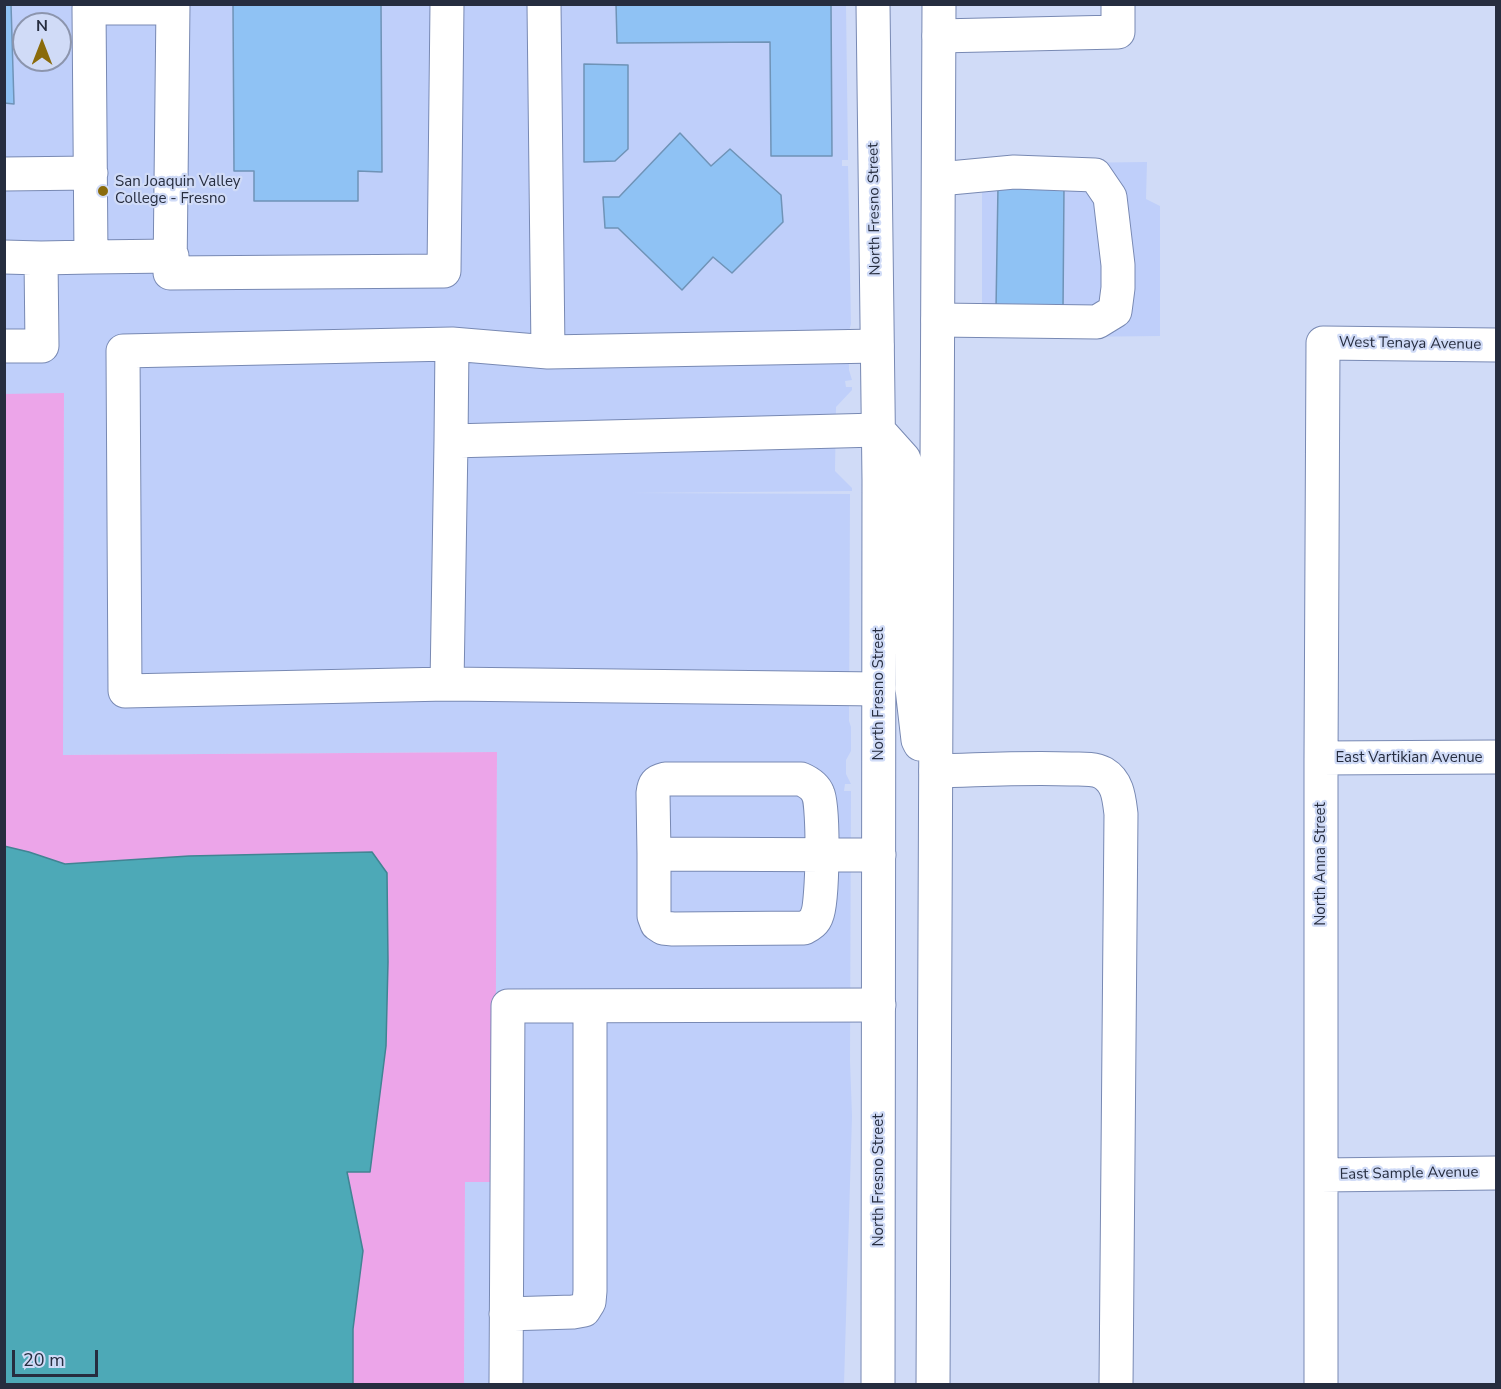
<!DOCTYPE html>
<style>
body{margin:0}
#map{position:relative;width:1501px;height:1389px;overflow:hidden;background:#d0dbf7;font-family:"Nunito Sans",sans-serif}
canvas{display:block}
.frame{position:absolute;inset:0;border:6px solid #262d3f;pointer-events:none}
.north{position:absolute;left:12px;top:12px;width:60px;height:60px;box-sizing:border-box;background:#d0dbf7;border:2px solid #8c95ad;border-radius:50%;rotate:0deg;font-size:16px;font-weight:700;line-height:24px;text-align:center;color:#262d3f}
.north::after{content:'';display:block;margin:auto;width:21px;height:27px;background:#8a6b0b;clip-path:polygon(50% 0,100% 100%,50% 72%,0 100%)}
.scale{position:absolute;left:12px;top:1350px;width:86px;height:27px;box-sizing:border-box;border:3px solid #262d3f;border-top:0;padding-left:8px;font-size:18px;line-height:21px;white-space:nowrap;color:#262d3f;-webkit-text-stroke:4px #d0dbf7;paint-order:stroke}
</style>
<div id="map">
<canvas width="1501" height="1389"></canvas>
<div class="frame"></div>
<div class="north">N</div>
<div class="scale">20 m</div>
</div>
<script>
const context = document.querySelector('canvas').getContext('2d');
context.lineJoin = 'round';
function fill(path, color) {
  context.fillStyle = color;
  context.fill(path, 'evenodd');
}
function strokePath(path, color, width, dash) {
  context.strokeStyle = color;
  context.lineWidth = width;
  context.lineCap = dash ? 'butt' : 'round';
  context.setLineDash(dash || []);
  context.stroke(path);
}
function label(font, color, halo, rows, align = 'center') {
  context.font = font + ' "Nunito Sans",sans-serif';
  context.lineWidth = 4.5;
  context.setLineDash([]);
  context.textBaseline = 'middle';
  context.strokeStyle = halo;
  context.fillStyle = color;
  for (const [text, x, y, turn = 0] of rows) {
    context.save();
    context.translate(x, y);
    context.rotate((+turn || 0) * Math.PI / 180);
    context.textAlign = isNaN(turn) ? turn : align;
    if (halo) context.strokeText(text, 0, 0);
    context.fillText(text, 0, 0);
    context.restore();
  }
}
const built = new Path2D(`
 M4,5H846L848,160H842V166H848L851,324L849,331V370L852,380L845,381L846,387H852V390L836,407L835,471L852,488V491L630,493L850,494L849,721L851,727V751L846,760V774L851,784H845L844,791H851L850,1061L852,1116L844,1384H464L465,1182H494L497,752L62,755L64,394H5ZM24,24H60V60H24Z
 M1147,162L1146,199L1160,206V336L982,338V164Z`);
const green = new Path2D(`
 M64,393L63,755L497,752L495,1182H465L464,1384H5L4,394Z`);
const water = new Path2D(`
 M4,846L29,852L65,864L189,856L372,852L387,873L388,962L386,1046L370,1172H347L363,1251L353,1329V1384H5Z`);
const building = new Path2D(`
 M4,4H11L14,104L4,103Z
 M381,4L382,172L358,171V201H254V171H234L233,5Z
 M616,4H831L832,156H771L770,42L617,43Z
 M584,64L628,65V149L615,161L584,162Z
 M680,133L711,166L730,149L781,195L783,222L732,273L713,257L682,290L618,228H605L603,197H619Z
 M998,186L1064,187L1063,310L996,309Z`);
const minor = new Path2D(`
 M173,4L170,273L444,271L447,4
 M544,4L548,352L877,346
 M939,36L1118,32V4
 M4,174L91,173
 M4,257L41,258
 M91,257L172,256
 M938,320L1097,322L1115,311L1118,288V265L1110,197L1095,175L1014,172L939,179
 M4,346H42L41,258L91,257L89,8H173
 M548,352L452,344L123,351L125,691L447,684L451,441L878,430
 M451,441L452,344
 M447,684L879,689
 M1321,758L1496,757
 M936,771C981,770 1026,767 1071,769C1081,769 1094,768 1103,773C1118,782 1119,798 1121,814L1116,1384
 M654,854L653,793C654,784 656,781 665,779H801C808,782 815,786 818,794C824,806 823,902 817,915C815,922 810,925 804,928L673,929L663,928L657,924L654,916V854L879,855
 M1321,1175L1496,1173
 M506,1314L573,1312L584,1310L589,1302L590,1291V1006
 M506,1384L508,1006L879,1005
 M1321,1384V758L1323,343L1496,345`);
const major = new Path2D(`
 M873,4L879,480L878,1384
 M878,430L904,459L911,490L912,688L918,740L920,744
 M933,1384L939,4`);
const markers = [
 [103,191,6,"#8a6b0b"]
];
const poiNames = [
 ["San Joaquin Valley",115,182],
 ["College - Fresno",115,199]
];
const streetNames = [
 ["North Fresno Street",875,209,-91],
 ["West Tenaya Avenue",1410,344,1],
 ["North Fresno Street",879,694,-90],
 ["East Vartikian Avenue",1409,758],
 ["North Anna Street",1321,864,-90],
 ["East Sample Avenue",1409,1174,-1],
 ["North Fresno Street",879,1180,-90]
];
fill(built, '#bfcffa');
fill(green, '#eca5e9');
fill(water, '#4da9b7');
strokePath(water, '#418493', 1.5);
fill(building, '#8fc2f4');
strokePath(building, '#6f93b7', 1.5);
strokePath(minor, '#7889b3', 35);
strokePath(major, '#7889b3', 35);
strokePath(minor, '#fff', 33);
strokePath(major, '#fff', 33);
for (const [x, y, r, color] of markers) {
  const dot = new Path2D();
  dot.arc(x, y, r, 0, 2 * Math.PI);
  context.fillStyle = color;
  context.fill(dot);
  strokePath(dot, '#d0dbf7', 2);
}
label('15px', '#262d3f', '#d0dbf7', poiNames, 'left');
label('15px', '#262d3f', '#d0dbf7', streetNames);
</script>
